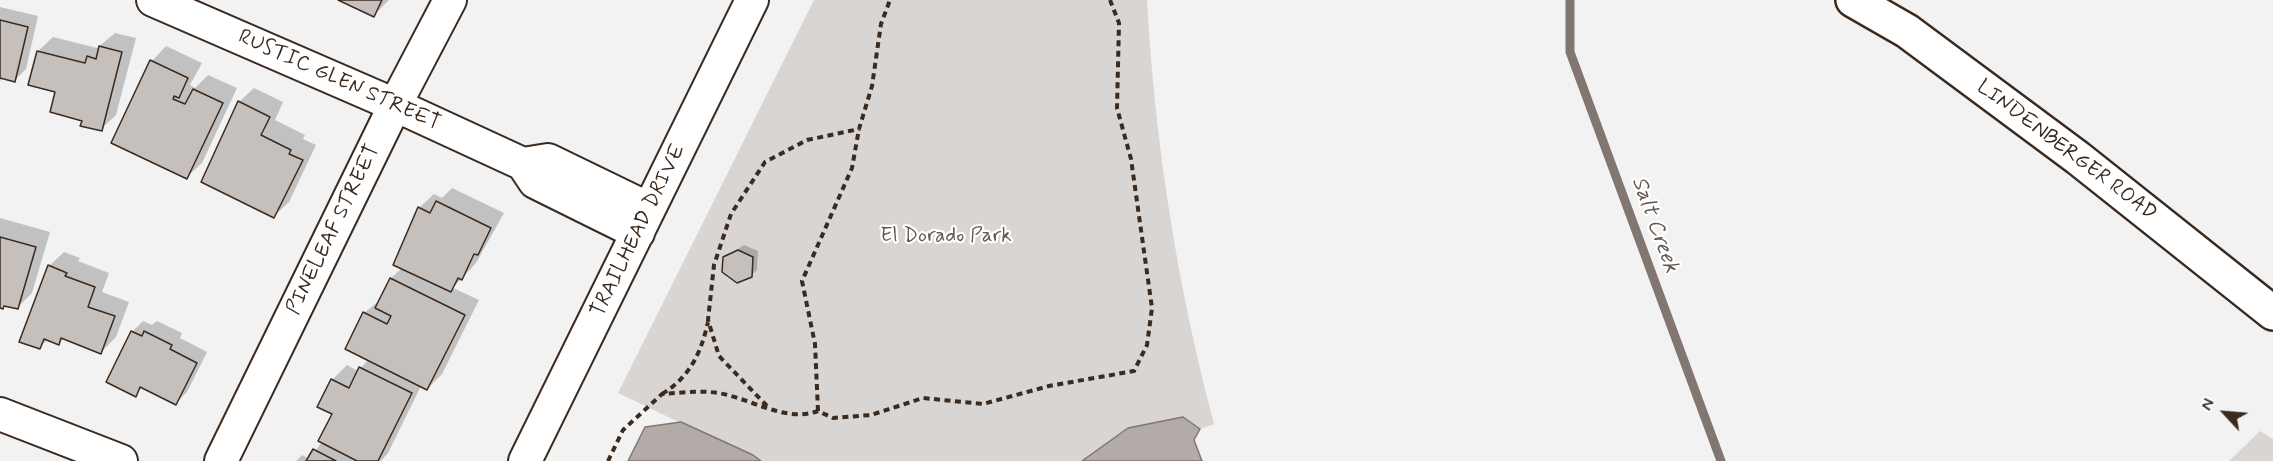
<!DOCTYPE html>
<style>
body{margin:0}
#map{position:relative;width:2273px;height:461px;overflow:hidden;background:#f3f2f2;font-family:Mynerve,sans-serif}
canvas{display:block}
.north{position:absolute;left:2195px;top:383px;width:60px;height:60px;-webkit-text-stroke:4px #fff;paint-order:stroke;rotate:296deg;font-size:16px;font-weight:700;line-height:24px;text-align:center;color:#3b2a1e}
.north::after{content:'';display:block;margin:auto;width:21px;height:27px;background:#3b2a1e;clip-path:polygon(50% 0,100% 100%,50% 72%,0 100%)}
</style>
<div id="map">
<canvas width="2273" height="461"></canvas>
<div class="north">N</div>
</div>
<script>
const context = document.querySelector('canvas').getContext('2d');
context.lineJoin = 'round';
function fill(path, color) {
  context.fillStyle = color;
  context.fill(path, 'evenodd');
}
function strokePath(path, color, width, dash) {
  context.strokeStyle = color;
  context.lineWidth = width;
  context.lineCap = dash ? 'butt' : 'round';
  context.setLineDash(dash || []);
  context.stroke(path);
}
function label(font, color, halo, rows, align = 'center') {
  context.font = font + ' Mynerve,sans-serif';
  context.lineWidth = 4.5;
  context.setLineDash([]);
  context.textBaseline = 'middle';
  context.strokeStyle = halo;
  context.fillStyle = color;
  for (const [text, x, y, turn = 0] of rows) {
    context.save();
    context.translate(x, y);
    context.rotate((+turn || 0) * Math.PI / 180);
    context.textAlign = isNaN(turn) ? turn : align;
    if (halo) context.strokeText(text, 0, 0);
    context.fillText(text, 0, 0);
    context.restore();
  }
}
const green = new Path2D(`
 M814,0H1147C1155,144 1177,284 1214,424L1200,429L1183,417L1128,428L1082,461H761L618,393Z
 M2260,431L2273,439V461H2229Z`);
const water = new Path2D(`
 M1183,417L1200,429L1194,440L1202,461H1082L1128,428Z
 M681,422L753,455L761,461H628L645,427Z`);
const shadow = new Path2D(`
 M342,0H389L374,15Z
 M0,7L38,16L26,69L15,80L3,78L0,81Z
 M115,33L136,38L116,115L101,129L83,120L57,91L38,51L53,37L97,48Z
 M166,46L202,63L190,85L195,88L208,75L237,88L202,163L187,177L152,61Z
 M254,88L283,102L275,120L305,135L303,139L316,145L289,202L274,216L239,102Z
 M452,188L504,213L476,263L453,288L479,300L442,374L427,389L421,386L388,453L381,461H296L302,455L309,459L322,442L334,413L332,380L347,365L358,371L369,359L364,313L381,299L391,278L402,268L419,208L434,194L442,198Z
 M0,218L50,232L32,293L17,308L6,304L0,306Z
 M744,245L758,251L757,270L751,276L724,258Z
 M64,252L80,258L78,261L109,273L102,292L129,302L116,337L101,352L64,338L59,343L48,339L39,348L49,266Z
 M143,321L152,325L157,321L182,333L180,338L207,352L187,392L176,403L143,387L135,395L132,332Z`);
const stream = new Path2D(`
 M1570,0V52L1721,461`);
const building = new Path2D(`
 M338,0H382L374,17Z
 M0,20L28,27L15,82L0,78Z
 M99,46L122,52L102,131L80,126L82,121L50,112L55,92L28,85L37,51L85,63L87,56L96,59Z
 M150,60L188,78L179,98L174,96L173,99L185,104L193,89L223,103L187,179L111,143Z
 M238,101L270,117L261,135L291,150L289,154L303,160L274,218L201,182Z
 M436,201L491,228L478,255L474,254L462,280L458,278L451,292L393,265L418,207L430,213Z
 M0,237L36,247L18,309L4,306L3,309L0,308Z
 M738,250L753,257L752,277L737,283L722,272L723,257Z
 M48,265L67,273L65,276L95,287L88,307L115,316L101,354L61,338L59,345L44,339L40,349L19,342Z
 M390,278L465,315L427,390L345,349L363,312L387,324L391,316L375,308Z
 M131,331L142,336L144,331L172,345L170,349L197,363L176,405L140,387L136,397L106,382Z
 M359,367L412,393L378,461H357L318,441L332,414L317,407L331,379L349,388Z
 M313,449L336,461H306Z`);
const path = new Path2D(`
 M662,394C690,377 701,353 708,322
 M767,406L719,356L708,320L714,265L731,214L765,162L807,140L859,129L872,86L881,24L890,0
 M818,411L815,344L802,281L852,168L859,129
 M608,461L623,430L662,394C677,393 694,391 709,392C746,394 782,424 818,411L833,418L871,415L923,398L983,404L1049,386L1134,371L1147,345L1152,308L1131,159L1117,108L1119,23L1110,0`);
const minor = new Path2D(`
 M153,0L395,105L523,164
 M638,233L535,182L523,164L548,160L649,209
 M0,414L121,461
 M221,461L395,105L450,0
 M525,461L752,0`);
const tertiary = new Path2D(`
 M1853,0L1907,31L2078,158L2273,313`);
const streetNames = [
 ["RUSTIC GLEN STREET",339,81,24],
 ["LINDENBERGER ROAD",2066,151,37],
 ["PINELEAF STREET",334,230,-64],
 ["TRAILHEAD DRIVE",639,231,-64]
];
const parkNames = [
 ["El Dorado Park",946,237]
];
const waterNames = [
 ["Salt Creek",1654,225,70]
];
fill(green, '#d8d5d2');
fill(water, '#b2aba7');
strokePath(water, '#827770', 1.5);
fill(shadow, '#0003');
strokePath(stream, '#827770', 9);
fill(building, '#c6c0bd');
strokePath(building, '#3b2a1e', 1.5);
strokePath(minor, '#3b2a1e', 36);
strokePath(tertiary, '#3b2a1e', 38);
strokePath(path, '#3b2a1e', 4, [6, 4.5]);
strokePath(minor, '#fff', 32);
strokePath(tertiary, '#fff', 33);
label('21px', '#3b2a1e', '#fff', streetNames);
label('21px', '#62554b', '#fff', parkNames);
label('italic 22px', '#65574e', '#fff', waterNames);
</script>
